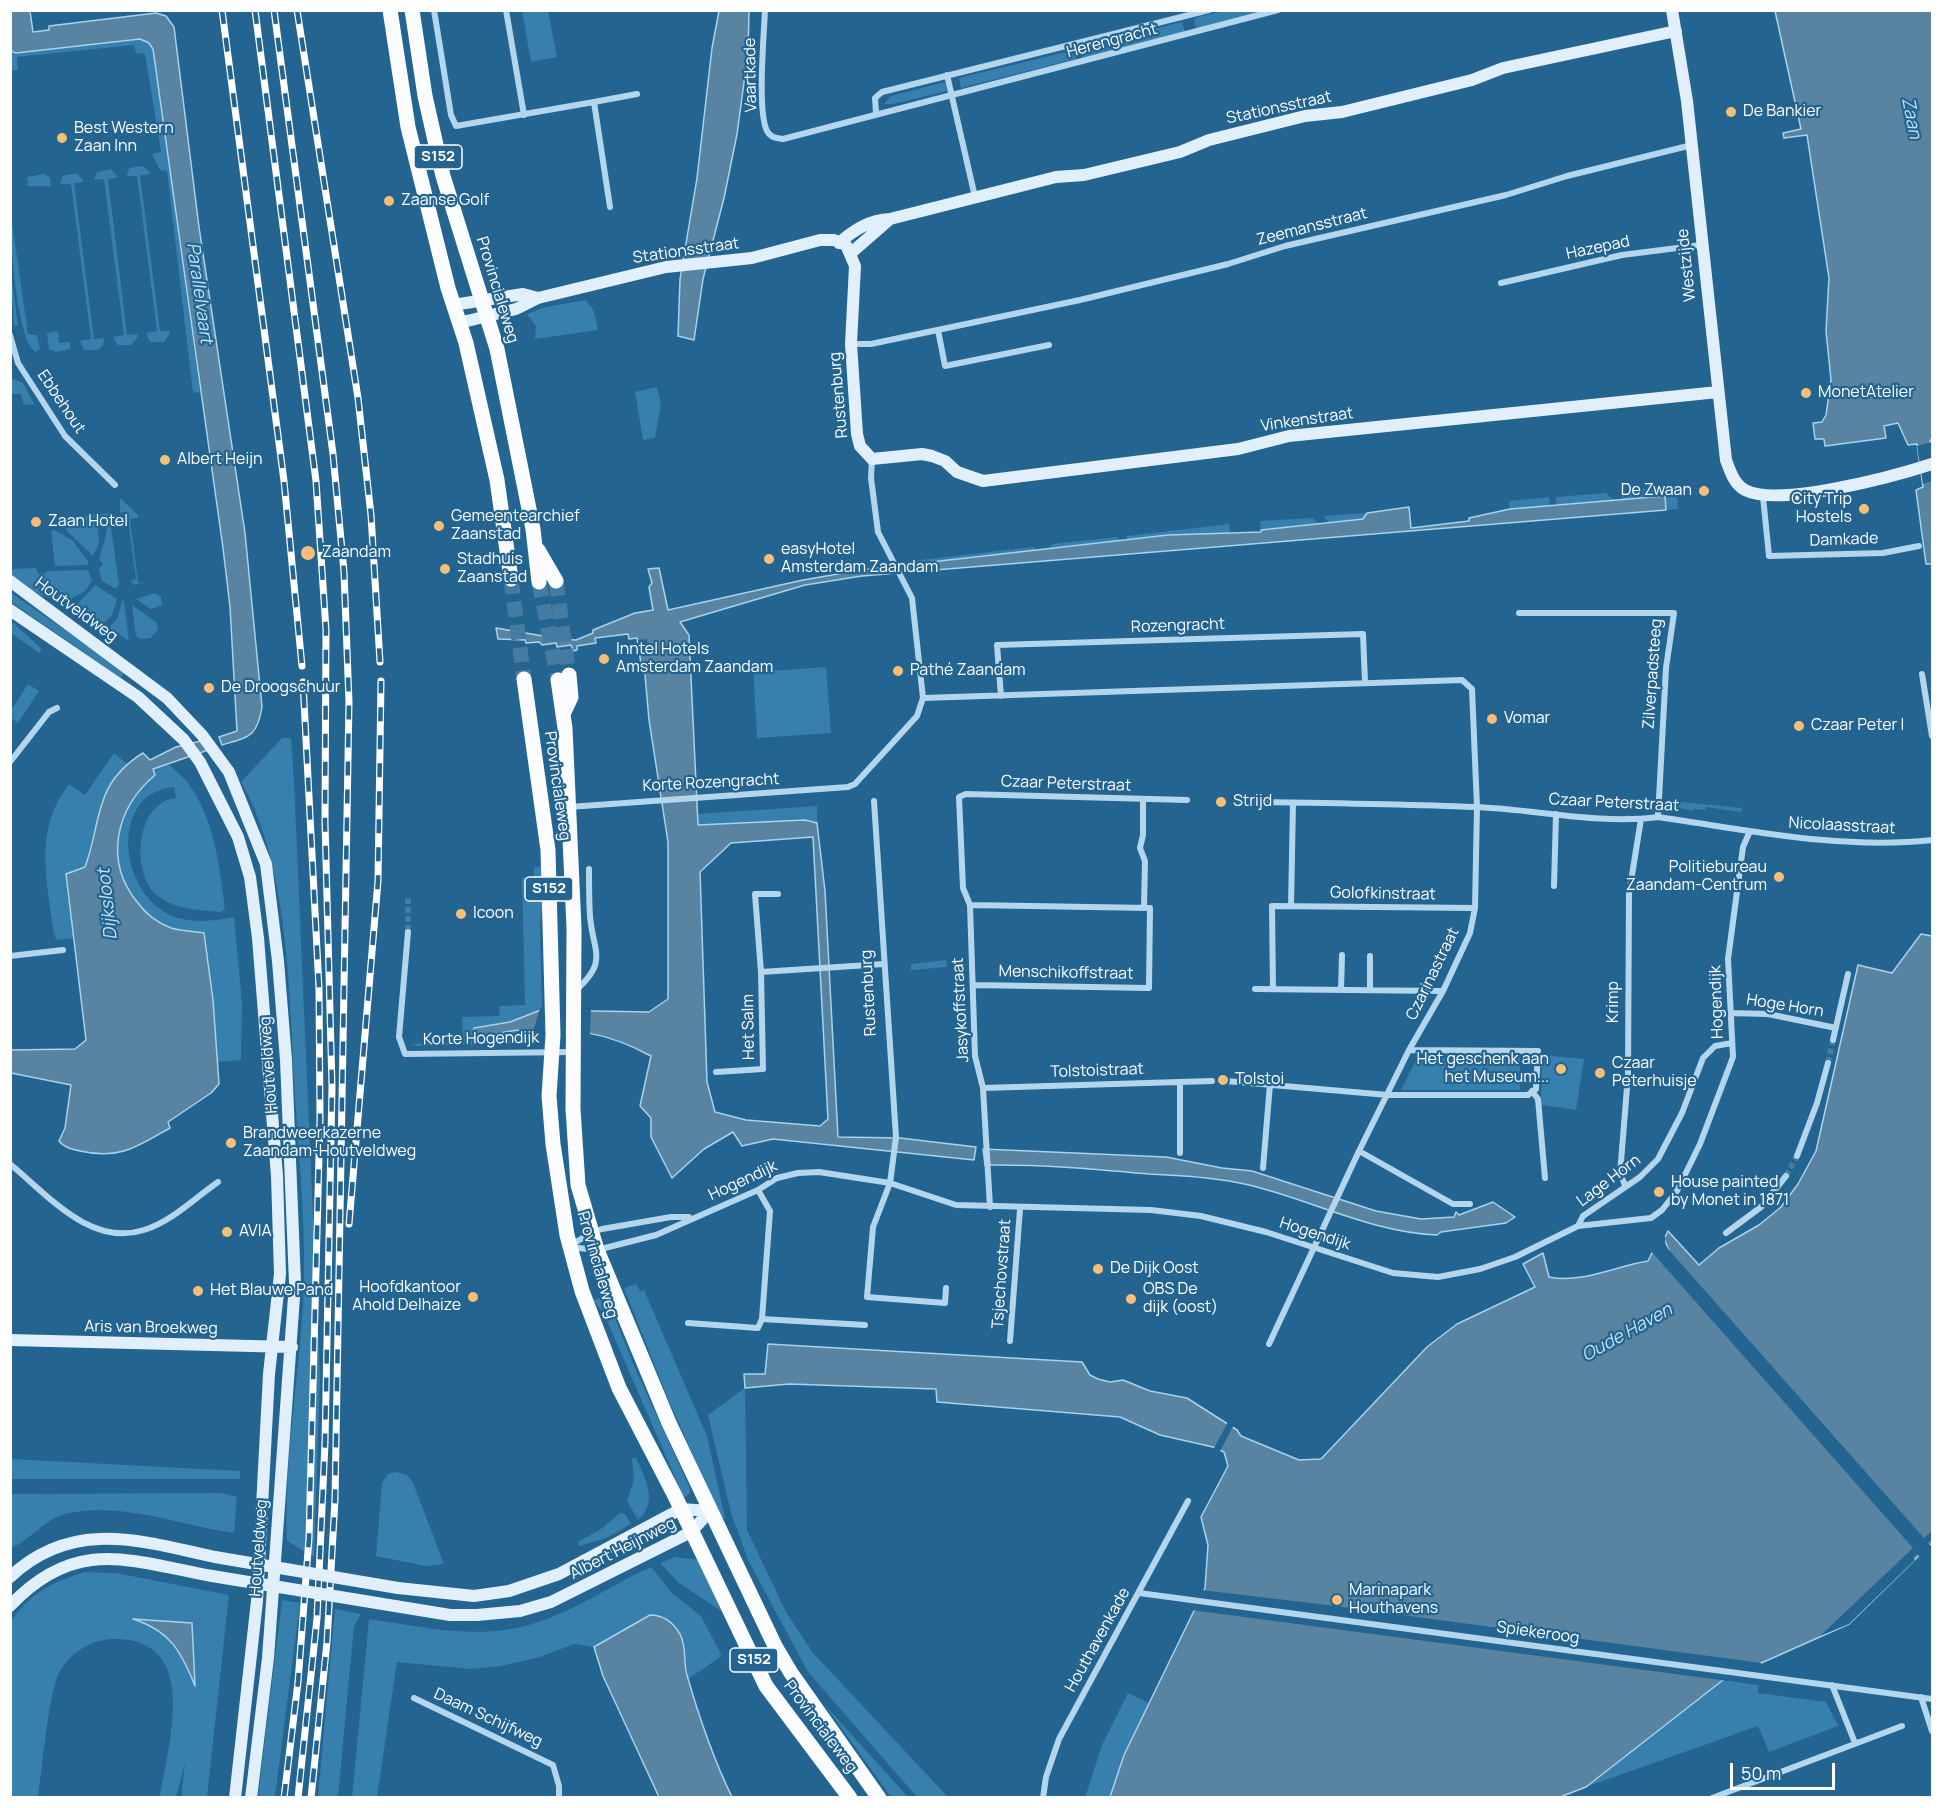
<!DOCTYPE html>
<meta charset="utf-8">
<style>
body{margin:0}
#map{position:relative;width:1943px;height:1808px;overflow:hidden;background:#236490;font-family:Manrope,sans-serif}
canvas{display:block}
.frame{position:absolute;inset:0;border:12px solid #fff;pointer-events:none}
.scale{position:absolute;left:1730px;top:1763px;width:105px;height:27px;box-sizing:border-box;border:3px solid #fff;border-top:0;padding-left:8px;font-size:18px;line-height:21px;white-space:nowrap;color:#fff;-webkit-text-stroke:4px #236490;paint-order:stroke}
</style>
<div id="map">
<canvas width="1943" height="1808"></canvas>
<div class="frame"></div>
<div class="scale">50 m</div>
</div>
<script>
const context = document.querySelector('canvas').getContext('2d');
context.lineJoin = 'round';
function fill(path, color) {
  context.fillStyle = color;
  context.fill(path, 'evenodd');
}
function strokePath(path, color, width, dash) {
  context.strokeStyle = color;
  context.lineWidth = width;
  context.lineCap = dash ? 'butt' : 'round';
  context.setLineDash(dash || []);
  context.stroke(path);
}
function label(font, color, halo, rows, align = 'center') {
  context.font = font + ' Manrope,sans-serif';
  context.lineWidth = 4.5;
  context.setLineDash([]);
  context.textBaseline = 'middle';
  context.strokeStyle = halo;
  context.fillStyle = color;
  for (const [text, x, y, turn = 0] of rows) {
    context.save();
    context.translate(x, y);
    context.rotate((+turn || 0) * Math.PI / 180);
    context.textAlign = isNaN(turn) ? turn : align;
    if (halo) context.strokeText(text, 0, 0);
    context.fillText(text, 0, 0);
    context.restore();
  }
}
const green = new Path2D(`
 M522,11H548L557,57L531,62Z
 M1224,11H1266L1196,29L1194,18Z
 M1182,22L1185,32L1082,58L1080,48Z
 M140,39H145L153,49L200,392L193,393L167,171L160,170L152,154L161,152L145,54L136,53L134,45L17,57L18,70L11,71L10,52L17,53Z
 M1074,50L1076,59L961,88L959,78Z
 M945,82L947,91L893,104H884L891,96Z
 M143,166L151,174L140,175L160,331H170V333L164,342H150L146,333L157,331L137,176H127L129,168Z
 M111,169L118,177L108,179L127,335L137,334L138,337L131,345H118L113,337L124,335L104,179L94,180L97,172Z
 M77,173L84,182L74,183L94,339L104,338L103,345L98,350H84L80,341L91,339L71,184H60L63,176Z
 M44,174L50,178L51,186H28L27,177Z
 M10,209L28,334L37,335L40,349L36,352C16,342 10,233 10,209Z
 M10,268L18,324L17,326L14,325Z
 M586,300L594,311L598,330L535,339L536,326L527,314L546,307Z
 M58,331L59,343L70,342V349L55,352L49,349L47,333Z
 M11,378L23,383L34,404L24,405L21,394H11V405Z
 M657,387L661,404L655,438L643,440L635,392Z
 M1664,487L1665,496L1677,495L1678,509L1666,510L1664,496L1621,499L1628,490Z
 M1606,493L1614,500L1556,505V497Z
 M1549,497L1550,505L1510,509L1509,501Z
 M120,498L138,515V518L130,519L138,583L146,582L135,585L130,581L136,579L127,512L120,513Z
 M110,513L98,528L99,543L93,556L65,529L71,527V518Z
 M1367,513L1364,519L1329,523L1323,516Z
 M1313,518L1319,524L1261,530L1260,521Z
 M110,520L119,584L116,589L102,581L99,570L103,563L99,560L106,535L107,522Z
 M1229,524L1230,533L1168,535L1126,540L1127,536Z
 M54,530L72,540L88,561V565L55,566L51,531Z
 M1117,537L1119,541L1049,549L1053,544Z
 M1033,547L1038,551L906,566L904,562Z
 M36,568L38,574L46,573V571L88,570L92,581L85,591L62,604L37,593L11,575L10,569Z
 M95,585L117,599L112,615L103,624L76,606Z
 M10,592L125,672L121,678L11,602Z
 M155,593L161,597L162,605L151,609L136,599Z
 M122,601H124L129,641L109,628L118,617Z
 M132,605L157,623L158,629L151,638L140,639L136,636Z
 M10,620L42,649L39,653L11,633Z
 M753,666H767L768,671L826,667L831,733L757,738Z
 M28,684L39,691L18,723L11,718V710Z
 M282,738H291L294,781L320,1377L314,1557L287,1541C284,1463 298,1384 303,1306C307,1241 300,1175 296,1111C289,1010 292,870 241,782Z
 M114,753L128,765L102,800L85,867L66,875L74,938L57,940L54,935C47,881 33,830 69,784L85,795Z
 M167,764C211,792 219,860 225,908L221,912C200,910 177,910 159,897C130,876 135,802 176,798L174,787C105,793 119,906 183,919C200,923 217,920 234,917L242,1003L241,1060L218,1062L204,933C193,931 181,931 171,928C158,923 146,914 138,903C103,861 116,808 155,775L153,769Z
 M1672,801L1742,808L1741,812L1706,807L1705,810L1694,809L1693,811L1676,807Z
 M817,806V823L805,820L698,825L697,814Z
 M542,866L544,893L540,924L542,1009L510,1022L474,1028L473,1032L534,1029L513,1044L417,1046L411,1044L463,1041L462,1017L499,1016L500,1006L525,1005L522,878L534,877V868Z
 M946,960L947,967L911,970V964Z
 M1542,1055L1584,1059L1576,1110L1541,1105Z
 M1520,1057V1090H1401L1417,1058Z
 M636,1284L640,1292L644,1290L707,1436L725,1518L722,1519L668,1399L624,1288Z
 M606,1296L635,1368L690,1488V1493L684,1498L604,1314L593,1300Z
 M745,1388L747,1530L786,1612L813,1653L948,1797H917L808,1672L748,1560L731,1513L708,1415Z
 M632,1458H636C645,1478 659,1502 638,1520L627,1501L634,1480Z
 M11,1459L240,1471V1479H11Z
 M397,1472L407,1475L413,1483L444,1564L426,1566L376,1556L382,1483L388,1474Z
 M221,1493L237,1497L234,1533C179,1525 121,1501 65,1514C44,1519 27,1544 11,1547V1494Z
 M620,1513L625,1514L631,1524L606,1538L579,1546L578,1542L601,1529Z
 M675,1557L699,1560L721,1611L679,1583L660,1563Z
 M651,1567L673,1594L701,1616L722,1656L688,1679L684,1646L650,1615L594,1647L574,1644L540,1657L501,1666L471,1669L397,1662L377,1797L352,1798L369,1619C416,1626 464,1637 511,1629C561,1621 606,1587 651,1567Z
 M85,1572L116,1573L229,1595L207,1797H181L185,1763L176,1797H160C168,1745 202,1636 112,1639C90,1640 72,1652 60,1671C49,1688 42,1772 38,1797H11L10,1623C29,1593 53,1582 85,1572ZM138,1620L192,1623L194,1684C181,1651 171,1634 138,1620Z
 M282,1600L300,1603L275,1797H258Z
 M335,1609L361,1614L354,1626L338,1797H318Z
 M1723,1680L1758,1685V1693L1826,1702L1838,1726L1769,1752L1758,1726L1586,1787Z
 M1128,1693L1149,1703L1124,1755L1110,1797L1085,1798L1102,1745Z
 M824,1704L908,1797H891Z`);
const water = new Path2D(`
 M10,11H30L33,32L49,30V26L156,13L166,16L174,27L199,227L245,533L262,707C257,738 248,737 222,745L219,737L237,731L230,607L223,548L153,49L149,43L140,39L16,53L11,51Z
 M719,11H749L748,53L737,134L724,198L703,279L694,340L678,336L680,279L697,178L712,48Z
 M1775,11H1932V438L1930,441L1932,461V564H1926L1916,490L1923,487L1917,444L1908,445L1898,423L1884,426L1886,438L1825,446L1824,439H1815L1813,423L1822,422L1826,415L1831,380L1826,331L1829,278L1807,135L1784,138L1783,133L1801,129Z
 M1665,496L1666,510L862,576L805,585L680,622L689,635L698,825L805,820L817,823L825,891L838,1137L900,1138L976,1147L974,1160L773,1139L742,1146L733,1132L704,1149L672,1178L651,1137V1118L640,1106L651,1056C605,1031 572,1028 519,1030C504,1031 488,1038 473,1033L474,1028L510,1022L541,1010L649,1012L668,999V842L649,720L644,664H641L637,638L629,639L628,634L595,638L596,643L577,646V650L573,651L571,645L557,647L556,643L542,645L539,642L526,643L525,640L498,639L496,628L561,639L576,640L593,633V630L635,613L653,610L649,587L652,583L648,569L659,568L668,610L803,580L861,570L1168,535L1261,532V530L1363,519L1367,513L1409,507L1411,528L1469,521V518L1510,509ZM813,837L828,1119L820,1126L746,1120L715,1112L707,1082L700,872L731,843Z
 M209,739L214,748L153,769L155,775C116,808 103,861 138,903C146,914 158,923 171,928C181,931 193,931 204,933L213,1000L219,1084L211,1093L168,1122L170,1128C136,1147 120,1160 80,1151C72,1149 64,1148 59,1141L65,1128L71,1085L11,1073L10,1050L75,1049L86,1040L66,874L85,867C102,821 93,784 143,753L150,760L176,747Z
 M1921,934L1932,936V1543L1849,1624L1723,1680L1586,1787L1560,1797H1110L1124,1755L1205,1588L1208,1545L1201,1517L1228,1466L1224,1452L1213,1447L1160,1435L1120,1417L937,1402L936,1389L789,1384L745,1388L744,1374H765L768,1344L1082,1362L1090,1375L1098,1379L1110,1382L1123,1380L1150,1391L1187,1398L1237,1430L1241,1436L1299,1460L1321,1459L1427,1347L1457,1324L1535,1287L1523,1264L1543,1253L1549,1277C1581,1284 1616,1266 1648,1261L1652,1253L1669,1250L1664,1239L1668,1231L1699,1265L1719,1248L1759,1225L1781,1207L1798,1184L1816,1151L1858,965L1892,973Z
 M983,1149L1166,1157L1222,1168L1252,1171L1376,1211L1421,1219L1454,1217L1456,1212L1459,1215L1493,1202L1515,1217L1506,1223L1441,1232L1437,1235C1370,1232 1312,1200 1249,1185C1217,1177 1182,1176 1149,1174C1094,1169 1040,1164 985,1165Z
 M650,1615C664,1615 673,1622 680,1634C687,1647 683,1661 687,1675C699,1717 713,1758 732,1797H659L603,1676L594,1647Z
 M133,1619L192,1623L195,1686C181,1651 170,1631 133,1619Z`);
const pier = new Path2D(`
 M1932,442V481L1923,484L1917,446Z
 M647,639L649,654L640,655L638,640Z
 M540,1008L591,1009L590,1034L533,1032Z
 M1665,1230V1244L1669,1250L1924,1538L1932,1531V1539L1928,1543L1932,1547L1920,1557L1917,1554L1913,1558L1915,1560L1849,1624L1820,1636L1913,1548L1650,1250L1664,1248L1661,1239Z
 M1228,1422L1234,1425L1219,1453L1213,1450Z
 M1200,1590L1320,1604L1761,1663V1666L1728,1681L1191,1610Z`);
const streetTunnel = new Path2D(`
 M408,898V932
 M1828,1063L1833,1040
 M1786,1176L1797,1156`);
const primaryTunnel = new Path2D(`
 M511,579L524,679
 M556,581L569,675
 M539,582L558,680`);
const street = new Path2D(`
 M434,10L451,115L456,126L594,102L610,207
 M506,10L524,115
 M765,10C764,35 757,111 767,131C771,138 776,138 783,139L1278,10
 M947,75L975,197
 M594,102L637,94
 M876,113L875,98L882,92L1209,10
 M1501,283L1622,255L1701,245
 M938,330L945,366L1049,345
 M10,335L18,363L65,436L115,485
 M851,344H871L1080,300L1228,264L1285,246L1506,195L1567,176L1692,145
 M1763,497L1769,556L1883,553L1919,546
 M1519,613H1674L1666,668L1658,817
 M1922,674L1932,736
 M1001,696L997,645L1363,634L1365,682
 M923,698L1462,680L1472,689L1477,807L1475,908L1470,933L1443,991L1409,1050L1359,1151L1269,1344
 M10,762L49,712L57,708
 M1143,799V835L1140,848L1145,861L1144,908
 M874,801L896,1137L890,1183L873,1227L867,1297L945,1303L946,1288
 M1256,802C1329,803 1402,804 1475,807C1535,809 1598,825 1658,817C1749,830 1839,850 1932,840
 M569,807L848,787L855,784L917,716L923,698L912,598L878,532L871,478L872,459
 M1554,886L1556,814
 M970,905L1150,908L1149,988L974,985
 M1291,906L1293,803
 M408,932L399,1037L405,1054L572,1052
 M10,956L63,950
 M761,972L884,964
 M1255,989L1443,991
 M1273,989L1272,906L1475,908
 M1341,990L1342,955
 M1370,990V956
 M575,991C609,961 593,953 590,916C589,901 589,885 589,869
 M1730,1013L1768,1014L1836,1028
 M1833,1040L1848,974
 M716,1072L763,1069L761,972L755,894H778
 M1226,1081L1388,1095H1528L1536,1089L1538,1051L1409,1050
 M1180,1082V1153
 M983,1088L1212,1081
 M1532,1091L1538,1099L1545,1178
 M1359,1151L1453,1204H1470
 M1797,1156L1817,1103L1828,1063
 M10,1164C48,1195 90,1247 144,1230C171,1222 195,1198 218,1182
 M1263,1168L1270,1084
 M1625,1185L1620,1174L1628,1075L1629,894L1641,819
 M990,1207L983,1088L975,1056L970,905L963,888L959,797L966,794L1187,800
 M1578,1226L1583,1216L1640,1177L1658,1159L1682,1113L1703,1058L1715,1046L1732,1043
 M1726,1233L1761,1207L1786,1176
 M570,1246L592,1232L602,1229L671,1217H689
 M570,1247L597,1250L656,1235L758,1190L777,1178L798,1173L819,1172L890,1183L956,1205L1151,1210L1201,1216L1266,1232L1393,1273L1438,1277L1480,1269L1515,1257L1578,1226L1651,1218L1662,1210L1677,1191L1700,1144L1733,1057L1728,959L1743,847L1750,831
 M762,1319L865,1325
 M688,1323L758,1328L762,1319L770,1211L758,1190
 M1010,1341L1020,1209
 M1139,1593L1932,1699
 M1832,1685L1855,1743
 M1921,1697L1932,1731
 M414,1698L553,1765L559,1786V1798
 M1043,1798L1046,1777L1059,1739L1188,1501
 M1712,1798L1902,1726`);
const secondary = new Path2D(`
 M1672,10L1687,101L1726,460C1730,471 1734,484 1745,490C1778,508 1895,476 1932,464
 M839,243C855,229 870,220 890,219L1056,177L1084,175L1180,152L1209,140L1305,116L1342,112L1472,80L1503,68L1676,31
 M851,253L890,219
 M453,305L523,294L538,298
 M459,323L516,309L538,298L666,267L752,258L820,240H834L846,245L855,266L851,344L857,434L860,446L872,459L922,454L932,456L945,461L957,472L983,481L1238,449L1289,436L1718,392
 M10,581L167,698L202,735L229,772L266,864L278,961L286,1060L295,1283L268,1658L251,1798
 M10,610L138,697L184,740L200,762L238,837L250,877L258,938L277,1176L280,1274L269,1374L257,1601L235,1798
 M10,1340L292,1347
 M10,1577C73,1518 141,1541 215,1557
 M398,1588L474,1596L509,1591L559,1574L681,1509L710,1511
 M10,1606C76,1536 130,1561 212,1576
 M395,1606L450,1615H477L520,1611L551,1602L691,1532L710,1511`);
const primary = new Path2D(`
 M390,10L408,127L448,288L466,343L497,480L511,579
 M412,10L425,96L443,176L497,349L533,529L539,582
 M538,550L556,581
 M524,679L548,850L553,1035L549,1096L553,1144L567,1235L582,1291L619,1388L674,1494L766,1686L850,1798
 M558,680L565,728L574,928L573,1109L578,1185L597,1250L669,1423L775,1646L791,1673L879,1798
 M563,714L571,697L569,675`);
const rail = new Path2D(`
 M222,10L284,481L302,666
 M255,10L316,481L326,630L325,822L332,1087L325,1443L317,1618L298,1798
 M274,10L333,454L344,572L349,702L335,1499L327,1642L311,1798
 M297,10L358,398L371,515L380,662
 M349,1224L378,881L381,681
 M284,1798L298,1682L309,1538L320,1118L319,988L303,682`);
const secondaryBridge = new Path2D(`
 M215,1557L398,1588
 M212,1576L395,1606`);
const markers = [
 [1731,112,6,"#f7be77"],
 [62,138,6,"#f7be77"],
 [389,201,6,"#f7be77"],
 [1806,393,6,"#f7be77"],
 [165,460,6,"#f7be77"],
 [1704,491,6,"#f7be77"],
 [1864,509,6,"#f7be77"],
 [36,522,6,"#f7be77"],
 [439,526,6,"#f7be77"],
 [308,553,8,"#f7be77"],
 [769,559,6,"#f7be77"],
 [445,569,6,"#f7be77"],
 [604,659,6,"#f7be77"],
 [898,671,6,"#f7be77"],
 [209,688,6,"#f7be77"],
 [1492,719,6,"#f7be77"],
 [1799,726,6,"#f7be77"],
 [1221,802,6,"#f7be77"],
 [1779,877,6,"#f7be77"],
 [461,914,6,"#f7be77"],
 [1561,1069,6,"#f7be77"],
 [1600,1073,6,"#f7be77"],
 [1223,1080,6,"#f7be77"],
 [231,1143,6,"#f7be77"],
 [1659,1192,6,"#f7be77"],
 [227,1232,6,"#f7be77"],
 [1098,1269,6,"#f7be77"],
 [198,1291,6,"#f7be77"],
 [473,1297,6,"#f7be77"],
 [1131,1299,6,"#f7be77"],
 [1337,1600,6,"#f7be77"]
];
const shields = [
 [438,157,48],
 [549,889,48],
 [754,1660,48]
];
const shieldNames = [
 ["S152",438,157],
 ["S152",549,889],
 ["S152",754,1660]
];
const streetNames = [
 ["Herengracht",1112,41,-15],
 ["Vaartkade",751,75,-91],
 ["Stationsstraat",1279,108,-12],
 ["Zeemansstraat",1312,227,-14],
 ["Hazepad",1598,248,-12],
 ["Stationsstraat",686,251,-8],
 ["Westzijde",1687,265,-96],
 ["Provincialeweg",497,290,73],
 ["Rustenburg",839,395,-95],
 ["Ebbehout",61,402,56],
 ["Vinkenstraat",1307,420,-8],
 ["Damkade",1844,540,-2],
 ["Houtveldweg",76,610,36],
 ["Rozengracht",1178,626,-2],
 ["Zilverpadsteeg",1653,674,-86],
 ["Korte Rozengracht",711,783,-3],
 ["Czaar Peterstraat",1066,784,2],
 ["Provincialeweg",557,786,82],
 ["Czaar Peterstraat",1614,803,3],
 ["Nicolaasstraat",1842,826,3],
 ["Golofkinstraat",1383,894,1],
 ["Menschikoffstraat",1066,973,1],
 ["Czarinastraat",1433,974,-64],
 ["Rustenburg",869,993,-93],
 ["Krimp",1614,1002,-90],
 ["Hogendijk",1717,1002,-92],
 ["Hoge Horn",1785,1006,9],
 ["Jasykoffstraat",961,1010,-93],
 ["Het Salm",749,1027,-91],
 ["Korte Hogendijk",481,1039,-1],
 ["Houtveldweg",269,1065,-94],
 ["Tolstoistraat",1097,1071,-2],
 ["Hogendijk",743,1181,-25],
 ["Lage Horn",1609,1181,-37],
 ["Hogendijk",1315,1234,18],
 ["Provincialeweg",597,1265,74],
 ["Tsjechovstraat",1002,1274,-86],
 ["Aris van Broekweg",151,1328,1],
 ["Houtveldweg",259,1548,-86],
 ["Albert Heijnweg",623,1549,-27],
 ["Spiekeroog",1538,1633,8],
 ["Houthavenkade",1098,1640,-61],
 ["Daam Schijfweg",488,1718,25],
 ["Provincialeweg",820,1727,53]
];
const poiNames = [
 ["De Bankier",1743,112],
 ["Best Western",74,129],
 ["Zaan Inn",74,147],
 ["Zaanse Golf",401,201],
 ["MonetAtelier",1818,393],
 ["Albert Heijn",177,460],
 ["De Zwaan",1692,491,"right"],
 ["City Trip",1852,500,"right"],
 ["Hostels",1852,518,"right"],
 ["Gemeentearchief",451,517],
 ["Zaanstad",451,535],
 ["Zaan Hotel",48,522],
 ["easyHotel",781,550],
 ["Amsterdam Zaandam",781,568],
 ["Zaandam",322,553],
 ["Stadhuis",457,560],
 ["Zaanstad",457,578],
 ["Inntel Hotels",616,650],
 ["Amsterdam Zaandam",616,668],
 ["Pathé Zaandam",910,671],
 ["De Droogschuur",221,688],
 ["Vomar",1504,719],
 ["Czaar Peter I",1811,726],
 ["Strijd",1233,802],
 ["Politiebureau",1767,868,"right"],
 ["Zaandam-Centrum",1767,886,"right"],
 ["Icoon",473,914],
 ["Het geschenk aan",1549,1060,"right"],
 ["het Museum...",1549,1078,"right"],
 ["Czaar",1612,1064],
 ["Peterhuisje",1612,1082],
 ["Tolstoi",1235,1080],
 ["Brandweerkazerne",243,1134],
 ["Zaandam-Houtveldweg",243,1152],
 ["House painted",1671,1183],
 ["by Monet in 1871",1671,1201],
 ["AVIA",239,1232],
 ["De Dijk Oost",1110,1269],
 ["Hoofdkantoor",461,1288,"right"],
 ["Ahold Delhaize",461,1306,"right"],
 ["OBS De",1143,1290],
 ["dijk (oost)",1143,1308],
 ["Het Blauwe Pand",210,1291],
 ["Marinapark",1349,1591],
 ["Houthavens",1349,1609]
];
const waterNames = [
 ["Zaan",1911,118,79],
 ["Parallelvaart",199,293,82],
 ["Dijksloot",108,904,-96],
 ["Oude Haven",1627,1333,-29]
];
fill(green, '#377fad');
fill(water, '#5984a1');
strokePath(water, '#a8d3ed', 1.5);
fill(pier, '#236490');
strokePath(streetTunnel, '#447ba1', 6, [6, 3]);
strokePath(primaryTunnel, '#447ba1', 15, [15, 8]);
strokePath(street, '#b4d6ec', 6);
strokePath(secondary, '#e0eff9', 12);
strokePath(primary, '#fafcff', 15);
strokePath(rail, '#fff', 7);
strokePath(rail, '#236490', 4.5, [14]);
strokePath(secondaryBridge, '#e0eff9', 12);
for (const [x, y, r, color] of markers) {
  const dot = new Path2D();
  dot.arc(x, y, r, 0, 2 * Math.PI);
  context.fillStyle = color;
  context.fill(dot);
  strokePath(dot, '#236490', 2);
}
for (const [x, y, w] of shields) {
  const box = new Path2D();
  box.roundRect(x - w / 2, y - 12, w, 24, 4.5);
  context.fillStyle = '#236490';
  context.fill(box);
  strokePath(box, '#fff', 1.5);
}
label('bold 15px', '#fff', null, shieldNames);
label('16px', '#fff', '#236490', streetNames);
label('16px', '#fff', '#236490', poiNames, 'left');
label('italic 18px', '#c0e0f3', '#236490', waterNames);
</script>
